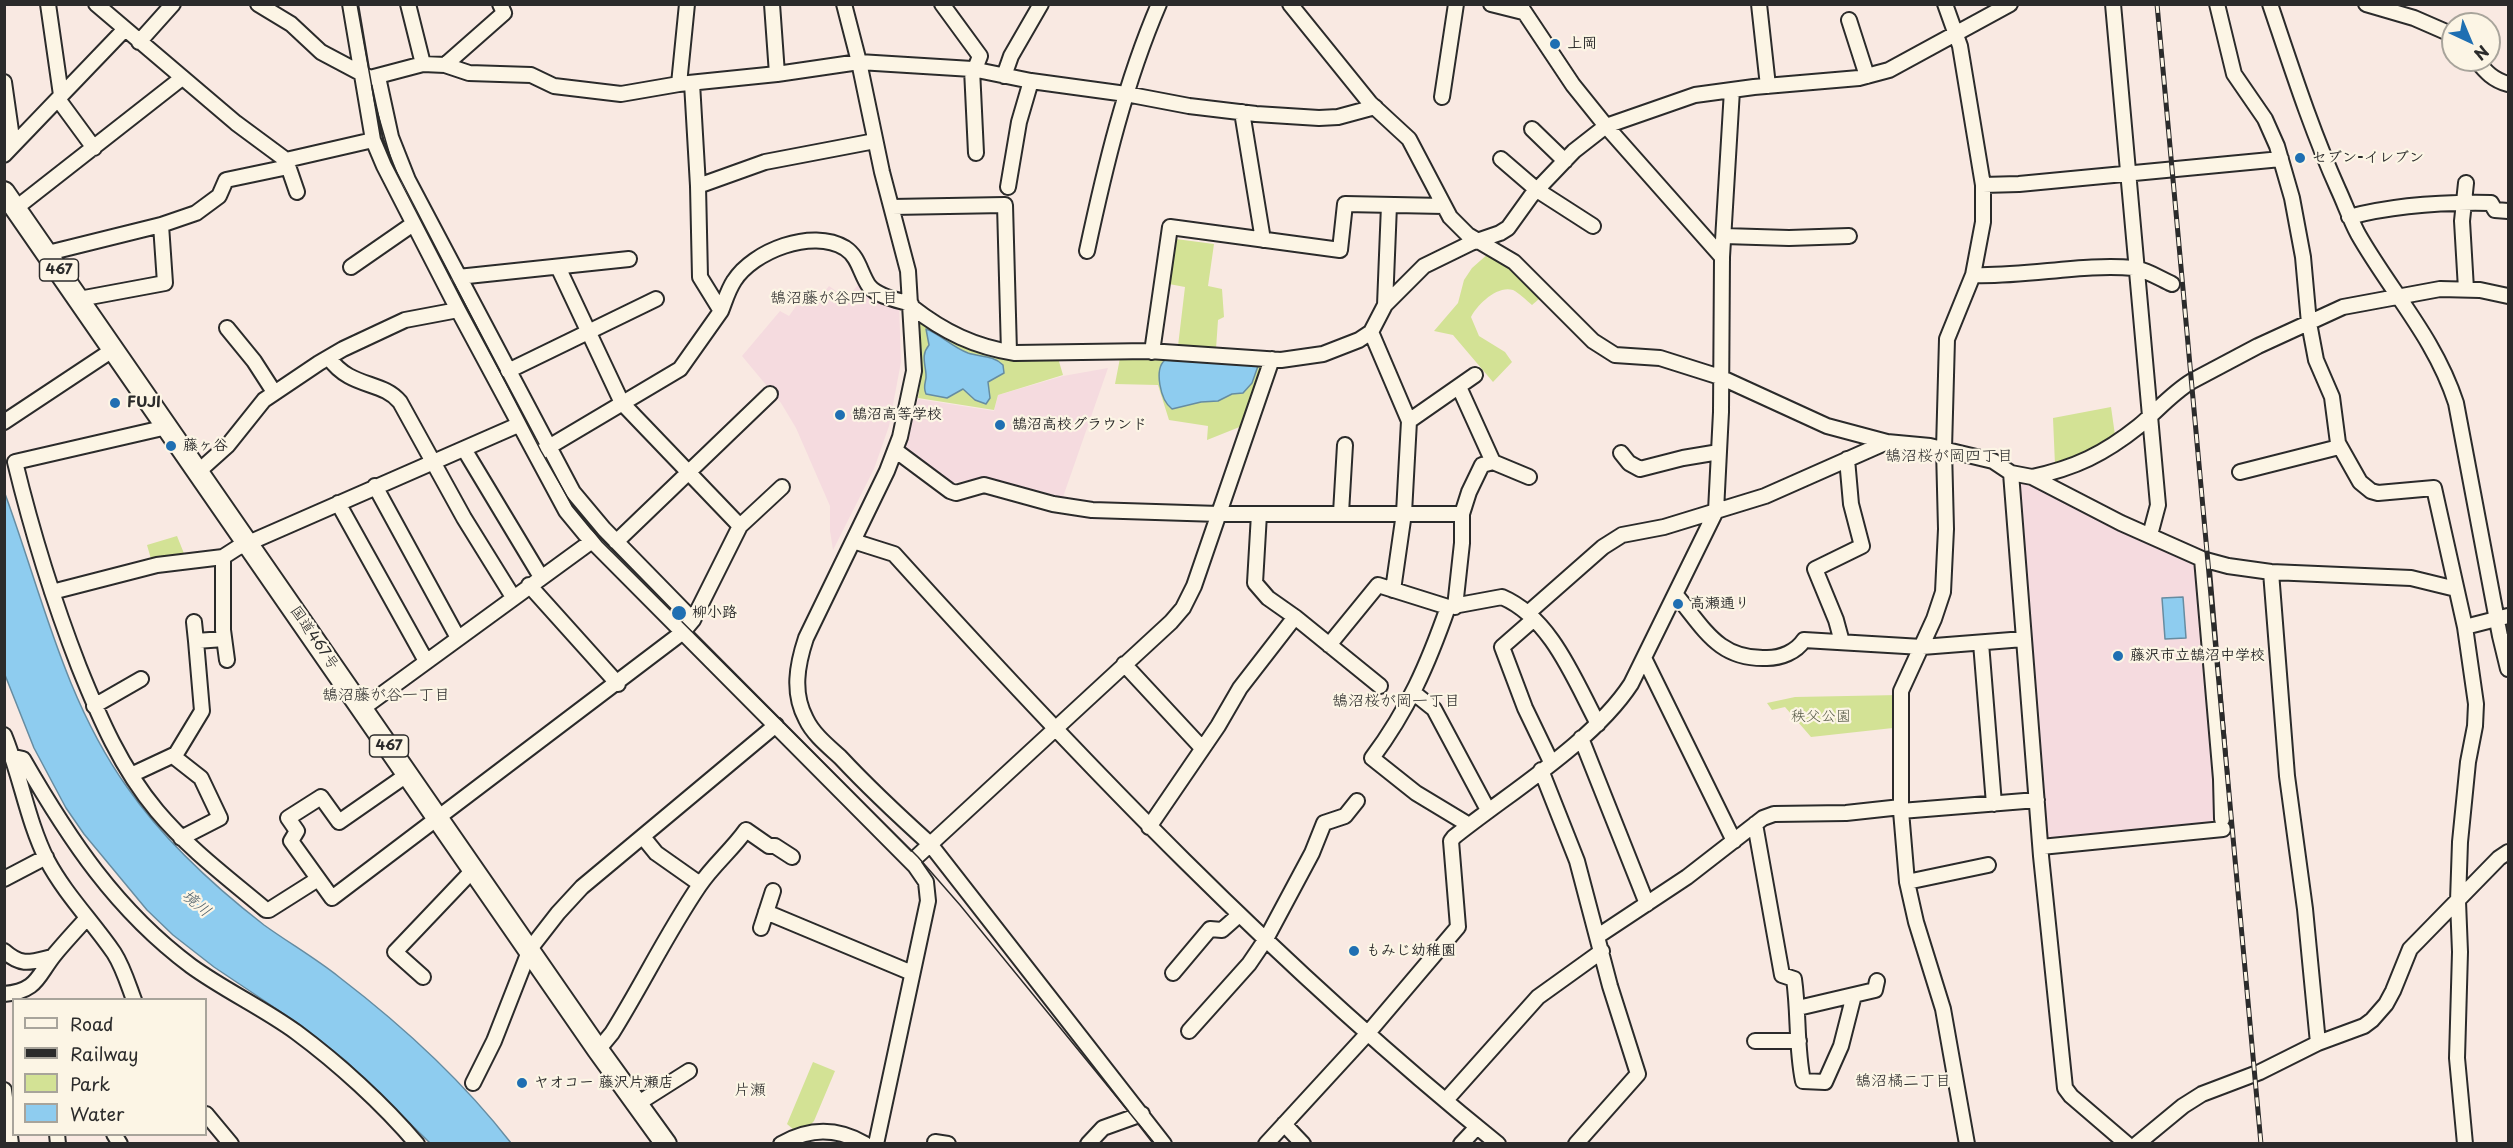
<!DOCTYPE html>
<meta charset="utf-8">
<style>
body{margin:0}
#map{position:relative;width:2513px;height:1148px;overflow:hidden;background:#f9e9e2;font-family:"Playpen Sans",sans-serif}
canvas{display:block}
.frame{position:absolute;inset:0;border:6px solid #2b2b2b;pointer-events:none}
.legend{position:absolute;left:12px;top:998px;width:195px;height:138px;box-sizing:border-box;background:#fcf5e5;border:2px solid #a8a49b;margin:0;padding:8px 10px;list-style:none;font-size:18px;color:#2b2b2b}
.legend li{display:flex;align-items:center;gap:12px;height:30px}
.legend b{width:30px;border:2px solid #a8a49b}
.north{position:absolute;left:2441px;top:12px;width:60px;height:60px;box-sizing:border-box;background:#fcf5e5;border:2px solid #a8a49b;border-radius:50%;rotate:136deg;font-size:16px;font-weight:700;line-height:24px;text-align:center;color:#2b2b2b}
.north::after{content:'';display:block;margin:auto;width:21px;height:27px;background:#1f6fb2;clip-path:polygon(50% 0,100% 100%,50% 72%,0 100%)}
</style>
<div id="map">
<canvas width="2513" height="1148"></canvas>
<div class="frame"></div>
<ul class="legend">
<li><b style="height:8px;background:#fcf5e5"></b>Road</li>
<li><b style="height:8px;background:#2b2b2b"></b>Railway</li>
<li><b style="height:16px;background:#d3e295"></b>Park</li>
<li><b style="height:16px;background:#8eccef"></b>Water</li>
</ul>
<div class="north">N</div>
</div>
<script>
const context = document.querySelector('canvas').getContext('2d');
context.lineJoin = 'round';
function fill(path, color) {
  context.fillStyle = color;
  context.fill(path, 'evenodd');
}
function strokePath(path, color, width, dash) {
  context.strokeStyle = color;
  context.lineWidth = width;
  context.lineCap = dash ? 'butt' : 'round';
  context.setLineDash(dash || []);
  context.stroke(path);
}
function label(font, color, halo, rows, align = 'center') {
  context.font = font + ' "Playpen Sans","Klee One",sans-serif';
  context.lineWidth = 4.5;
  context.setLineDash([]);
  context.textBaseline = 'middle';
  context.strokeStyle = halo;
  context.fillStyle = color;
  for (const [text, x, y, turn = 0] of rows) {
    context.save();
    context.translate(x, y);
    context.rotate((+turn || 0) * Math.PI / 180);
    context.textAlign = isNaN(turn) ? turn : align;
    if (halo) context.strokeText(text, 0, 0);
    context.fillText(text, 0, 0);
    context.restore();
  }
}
const built = new Path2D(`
 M862,281L899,303L901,362L889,426L874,469L833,550L830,531V506L796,428L781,403L742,356L780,311L789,316L806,292L817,301L829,286L846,298Z
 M1108,368L1063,497L985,477L952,483L905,447L918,399L994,411L998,395L1063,376Z
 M2027,478L2148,542L2197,563L2219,822L2214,826L2049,844L2045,839L2017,482Z`);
const green = new Path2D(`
 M1176,239L1214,244L1208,286L1222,289L1224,317L1218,320L1216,349L1178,346L1185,287L1169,284Z
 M1489,253L1519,272L1539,299L1532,305C1526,300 1519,293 1513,290C1497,285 1477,305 1471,317L1479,336L1505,352L1512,362L1493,382L1453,335L1434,331L1458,303L1464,280L1472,268Z
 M920,322C965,356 1004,360 1058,358L1063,375L998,395L994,410L918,398L922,372Z
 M1120,358L1263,365L1242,426L1207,440L1208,426L1169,420L1158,385L1115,384Z
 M2111,407L2115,435L2077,458L2055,465L2053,418Z
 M177,536L187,561L153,566L147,545Z
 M1899,695L1902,727L1811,737L1785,707L1772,710L1767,703L1795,697Z
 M813,1062L835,1071L814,1121L809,1126L794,1130L787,1124Z`);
const water = new Path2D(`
 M926,329C940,334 952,347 968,353C980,357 993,355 1003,365L1004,373L988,382L990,398L986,404L975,400L963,389L947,398L926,394C922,385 927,382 926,374C925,362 921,355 929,345Z
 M1165,360L1256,365L1258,366L1252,383L1243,393L1232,394L1218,401L1201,402L1172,409C1160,400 1154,369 1165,360Z
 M4,491C41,591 64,699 127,787C163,839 215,887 264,925C289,943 315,958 339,977C403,1026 462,1080 511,1143H430L346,1061L302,1026L214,967L173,935L147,910L84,834L66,808L34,748L5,675Z
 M2183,597L2186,638L2165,639L2162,598Z`);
const minor = new Path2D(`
 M48,4L61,95
 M96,4L236,123L286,160L373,140
 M258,4L291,24L321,52L370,78L423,64L445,65L469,73L531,75L554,86L621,94L679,84L777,74L859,62L972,69L1031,81L1126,94L1189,106L1256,114L1319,118L1338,117L1375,107
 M350,4L373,140L384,166L458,310L566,511L585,534L915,866L926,882L928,901L876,1144
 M408,4L423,64
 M772,4L777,74
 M844,4L859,62L882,172L908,271L914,371L900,437L887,471L806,638C797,665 792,693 806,719C813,734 828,746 840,757C869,788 899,816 930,844L1164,1144
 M942,4L980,56L975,69
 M1290,4L1370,103L1409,139L1450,217L1468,235L1514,262L1593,341L1615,355L1660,358L1720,377L1827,426L1887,442L1930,446L1993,461L2011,473L2032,477L2121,523L2202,559L2228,566L2271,572L2411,578L2456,589
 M1491,4L1523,12
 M1759,4L1768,86
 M1945,4L1960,46L1983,185V222L1973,275L1947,339L1944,449L1946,529L1943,592L1934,619L1901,691V811L1907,882L1916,922L1943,1009L1967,1144
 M2113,4L2158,505L2150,535
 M2217,4L2234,74L2265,119L2277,146L2292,198L2303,257L2309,323L2316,360L2332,397L2338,443L2360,482L2371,491L2378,493L2434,488L2465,627L2476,704L2475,726L2468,762L2460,842L2458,901L2460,952L2457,1058L2465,1144
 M2270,4C2291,66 2311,129 2338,189C2345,204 2350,219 2358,234C2391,292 2435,338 2456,403L2500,636L2508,669
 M2366,4L2414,18L2453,35
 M1849,20L1867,76
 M139,42L173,4
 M2476,60C2486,72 2493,80 2508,84
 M445,65L504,13L500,4
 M972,69L976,153
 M1004,76L1011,56L1041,4
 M378,77L391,137L408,180L573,492L604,529L693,620
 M4,82L13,145
 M679,84L687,4
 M1442,97L1456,4
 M58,99L94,148
 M1242,112L1263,240
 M1532,129L1565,161
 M4,155L125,29
 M1501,159L1537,190L1593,226
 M286,160L297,192
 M1983,185L2019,184L2281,159
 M698,186L765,162L875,141
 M1008,187L1019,122L1031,81
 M892,207L1005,205L1009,352
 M16,208L182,78
 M2349,217C2395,205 2443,202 2491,203L2495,210L2508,211
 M1724,236L1789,238L1849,236
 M1087,251C1105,167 1125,83 1159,4
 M48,253L161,225L196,213L219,196L226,180L288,167
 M1722,257L1732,90
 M351,267L413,224
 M1973,275C2026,277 2084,263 2134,268C2147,270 2161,279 2172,284
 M458,277L629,259
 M2466,289L2462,221L2466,183
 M79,299L165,283L161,225
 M1385,305L1389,205
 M912,307C944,332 975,347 1015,353L1149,351L1281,360L1323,354L1359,340L1371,332L1385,305L1424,266L1471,243L1500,233L1508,228L1531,196L1574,151L1606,126L1695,95L1754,87L1859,78L1889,70L2010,4
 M721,311C725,301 728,290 734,281C753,251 812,228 845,248C859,257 860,273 869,286C878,297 898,300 911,304
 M227,328L254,361L274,392
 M1371,332L1409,421L1404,513L1393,590
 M1152,352L1170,227L1340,250L1345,204L1444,206
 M329,358C351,389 382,380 400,402L464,518L513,597
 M508,371L656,299
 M1459,387L1493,462
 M1409,421L1475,375
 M4,422L114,349
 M167,427L15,462C32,532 53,600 79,667C100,719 121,768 157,811C189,849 228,878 266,910H269L318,879
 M464,449L541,577
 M895,450L950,491L956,493L984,485L1053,504L1092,510L1219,514H1462
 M542,451L680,369L721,311L700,277L698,186L692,83
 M1621,453L1629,463L1640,469L1683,458L1719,452
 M199,471L228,445L264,400L319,363L343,349L405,320L458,310
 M2240,472L2339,447
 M2011,473L2041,856L2065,1088L2071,1096L2127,1144
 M2032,477C2075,468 2104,454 2139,426C2157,411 2172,393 2192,381L2258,346L2343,307L2440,289L2480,290L2508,296
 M375,486L458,638
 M338,503L426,661
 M1341,513L1345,445
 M1259,514L1255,583L1268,598L1295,617
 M740,526L782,487
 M853,541L894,554C1083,763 1278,966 1498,1144
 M616,542L770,394
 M223,557V630L227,660
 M2202,559L2221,779L2222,819
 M2271,572L2287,776L2305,909L2318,1043
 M529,585L618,684
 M52,592L157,565L223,557L237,548L518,425
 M1676,595C1704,628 1718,660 1767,658C1781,658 1796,652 1804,640L1922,647L2024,639
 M1448,607C1428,664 1408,710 1372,758L1416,793L1469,825
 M1455,607L1462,543V514L1469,492L1482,465L1493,462L1529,477
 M1528,613L1603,547L1622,535L1664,527L1765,496L1887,442
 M1534,619L1502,647L1525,708L1551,762
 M194,622L196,641
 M2465,627L2508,616
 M1842,642L1836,620L1815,569L1862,546L1851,504L1847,459
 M1981,643L1994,804
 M1329,645L1378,585L1448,607L1502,597C1551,618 1574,679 1598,724
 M1644,658L1734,841
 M1124,664L1202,748
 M1414,693L1434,709L1488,810
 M94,706L141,679
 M363,708L592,541
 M4,735C21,776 27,820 47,860C65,894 92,921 114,953C123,967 128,984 134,1000
 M1581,738L1647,904
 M173,756L201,778L220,818L181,838
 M14,757L23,759C69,839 116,910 191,966C224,990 263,1008 296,1032C338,1063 383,1104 417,1144
 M1541,770L1577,861L1610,986L1638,1074L1576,1144
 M408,774L339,822L321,797L288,818L297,831L291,841L332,898L683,632L693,620L740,526L622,403L558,267
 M131,775L176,754L202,711L196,641L224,639
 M1901,811L2037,800
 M1755,824L1782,975L1794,979C1799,1013 1796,1047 1803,1081L1825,1082L1841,1046L1854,995
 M1149,827L1218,726L1240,688L1295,617L1380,686
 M643,837L656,853L700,884
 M2041,847L2223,829
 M911,862L1171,622L1183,608L1194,586L1272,359
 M4,879L46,857
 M1907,882L1988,865
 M766,912L912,973
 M761,928L773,891
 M1598,936L1687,877L1763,818L1774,814L1846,813L1901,807
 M4,951C22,967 31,962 52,957
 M1173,973L1210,929L1222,930L1239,915
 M423,977L395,952L474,869
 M4,994C38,991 37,976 55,954C65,942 76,930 87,918
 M1798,1008L1875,990L1877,981
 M1189,1031L1249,964L1266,939L1312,853L1324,823L1345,816L1357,801
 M1755,1041H1799
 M598,1050L612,1033C642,985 667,933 699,886C713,865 732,850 746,830L769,846H775L792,857
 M473,1083L494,1041L530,949L558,913L582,887L776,725
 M4,1090L11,1144
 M1446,1100L1538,997L1602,951
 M637,1104L689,1071
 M206,1114L231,1144
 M1284,1124L1303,1144
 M57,1134L58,1144
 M114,1134L120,1144
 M781,1144C809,1128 836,1127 865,1144
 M935,1144V1142L948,1144
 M1088,1144L1103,1128L1142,1114
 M1266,1144L1368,1033L1458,927L1451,841L1454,837C1509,793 1593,742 1631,684L1716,511L1721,412L1722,257L1606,126L1573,85L1519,4
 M1461,1144L1477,1127
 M2137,1144L2183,1106L2202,1094L2260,1072L2318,1043L2364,1026L2372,1020L2386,1004L2393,991L2410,949L2499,858L2508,852`);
const highway = new Path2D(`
 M4,192L598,1050L666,1144`);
const tram = new Path2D(`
 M357,4L375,104L392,163L541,451L572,505L602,542L918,857L960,905L1155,1144`);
const rail = new Path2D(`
 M2157,4L2261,1144`);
const markers = [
 [1555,44,6,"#1f6fb2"],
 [2300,158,6,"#1f6fb2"],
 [115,403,6,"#1f6fb2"],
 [840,415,6,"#1f6fb2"],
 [1000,425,6,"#1f6fb2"],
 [171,446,6,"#1f6fb2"],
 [1678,604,6,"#1f6fb2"],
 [679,613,8,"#1f6fb2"],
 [2118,656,6,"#1f6fb2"],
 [1354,951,6,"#1f6fb2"],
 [522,1083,6,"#1f6fb2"]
];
const shields = [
 [59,270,39],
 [389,746,39]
];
const shieldNames = [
 ["467",59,270],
 ["467",389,746]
];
const poiNames = [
 ["上岡",1567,44],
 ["セブン-イレブン",2312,158],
 ["FUJI",127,403],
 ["鵠沼高等学校",852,415],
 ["鵠沼高校グラウンド",1012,425],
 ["藤ヶ谷",183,446],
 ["高瀬通り",1690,604],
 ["柳小路",692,613],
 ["藤沢市立鵠沼中学校",2130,656],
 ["もみじ幼稚園",1366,951],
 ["ヤオコー 藤沢片瀬店",534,1083]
];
const streetNames = [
 ["国道467号",314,638,56]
];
const parkNames = [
 ["秩父公園",1821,717]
];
const neighbourhoodNames = [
 ["鵠沼藤が谷四丁目",834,299],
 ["鵠沼桜が岡四丁目",1949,457],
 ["鵠沼藤が谷一丁目",386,696],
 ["鵠沼桜が岡一丁目",1396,702],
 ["鵠沼橘二丁目",1903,1082],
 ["片瀬",750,1091]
];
const waterNames = [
 ["境川",196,904,40]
];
fill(built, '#f5dbdf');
fill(green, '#d3e295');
fill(water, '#8eccef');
strokePath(water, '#668ca1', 1.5);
strokePath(minor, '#2b2b2b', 18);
strokePath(highway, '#2b2b2b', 24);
strokePath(minor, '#fcf5e5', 14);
strokePath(highway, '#fcf5e5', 20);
strokePath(tram, '#2b2b2b', 1.5);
strokePath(rail, '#2b2b2b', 5);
strokePath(rail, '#fcf5e5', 3, [9]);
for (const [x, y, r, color] of markers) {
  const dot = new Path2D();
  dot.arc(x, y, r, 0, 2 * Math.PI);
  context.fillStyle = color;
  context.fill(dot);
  strokePath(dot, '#fcf5e5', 2);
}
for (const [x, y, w] of shields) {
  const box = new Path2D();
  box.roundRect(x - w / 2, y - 11, w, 22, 4.5);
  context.fillStyle = '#fcf5e5';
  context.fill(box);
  strokePath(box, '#2b2b2b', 1.5);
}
label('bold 14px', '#2b2b2b', null, shieldNames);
label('bold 15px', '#2b2b2b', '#fcf5e5', poiNames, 'left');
label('15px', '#2b2b2b', '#fcf5e5', streetNames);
label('15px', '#555946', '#fcf5e5', parkNames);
label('16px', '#2b2b2b', '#fcf5e5', neighbourhoodNames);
label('italic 16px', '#495b66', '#fcf5e5', waterNames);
</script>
